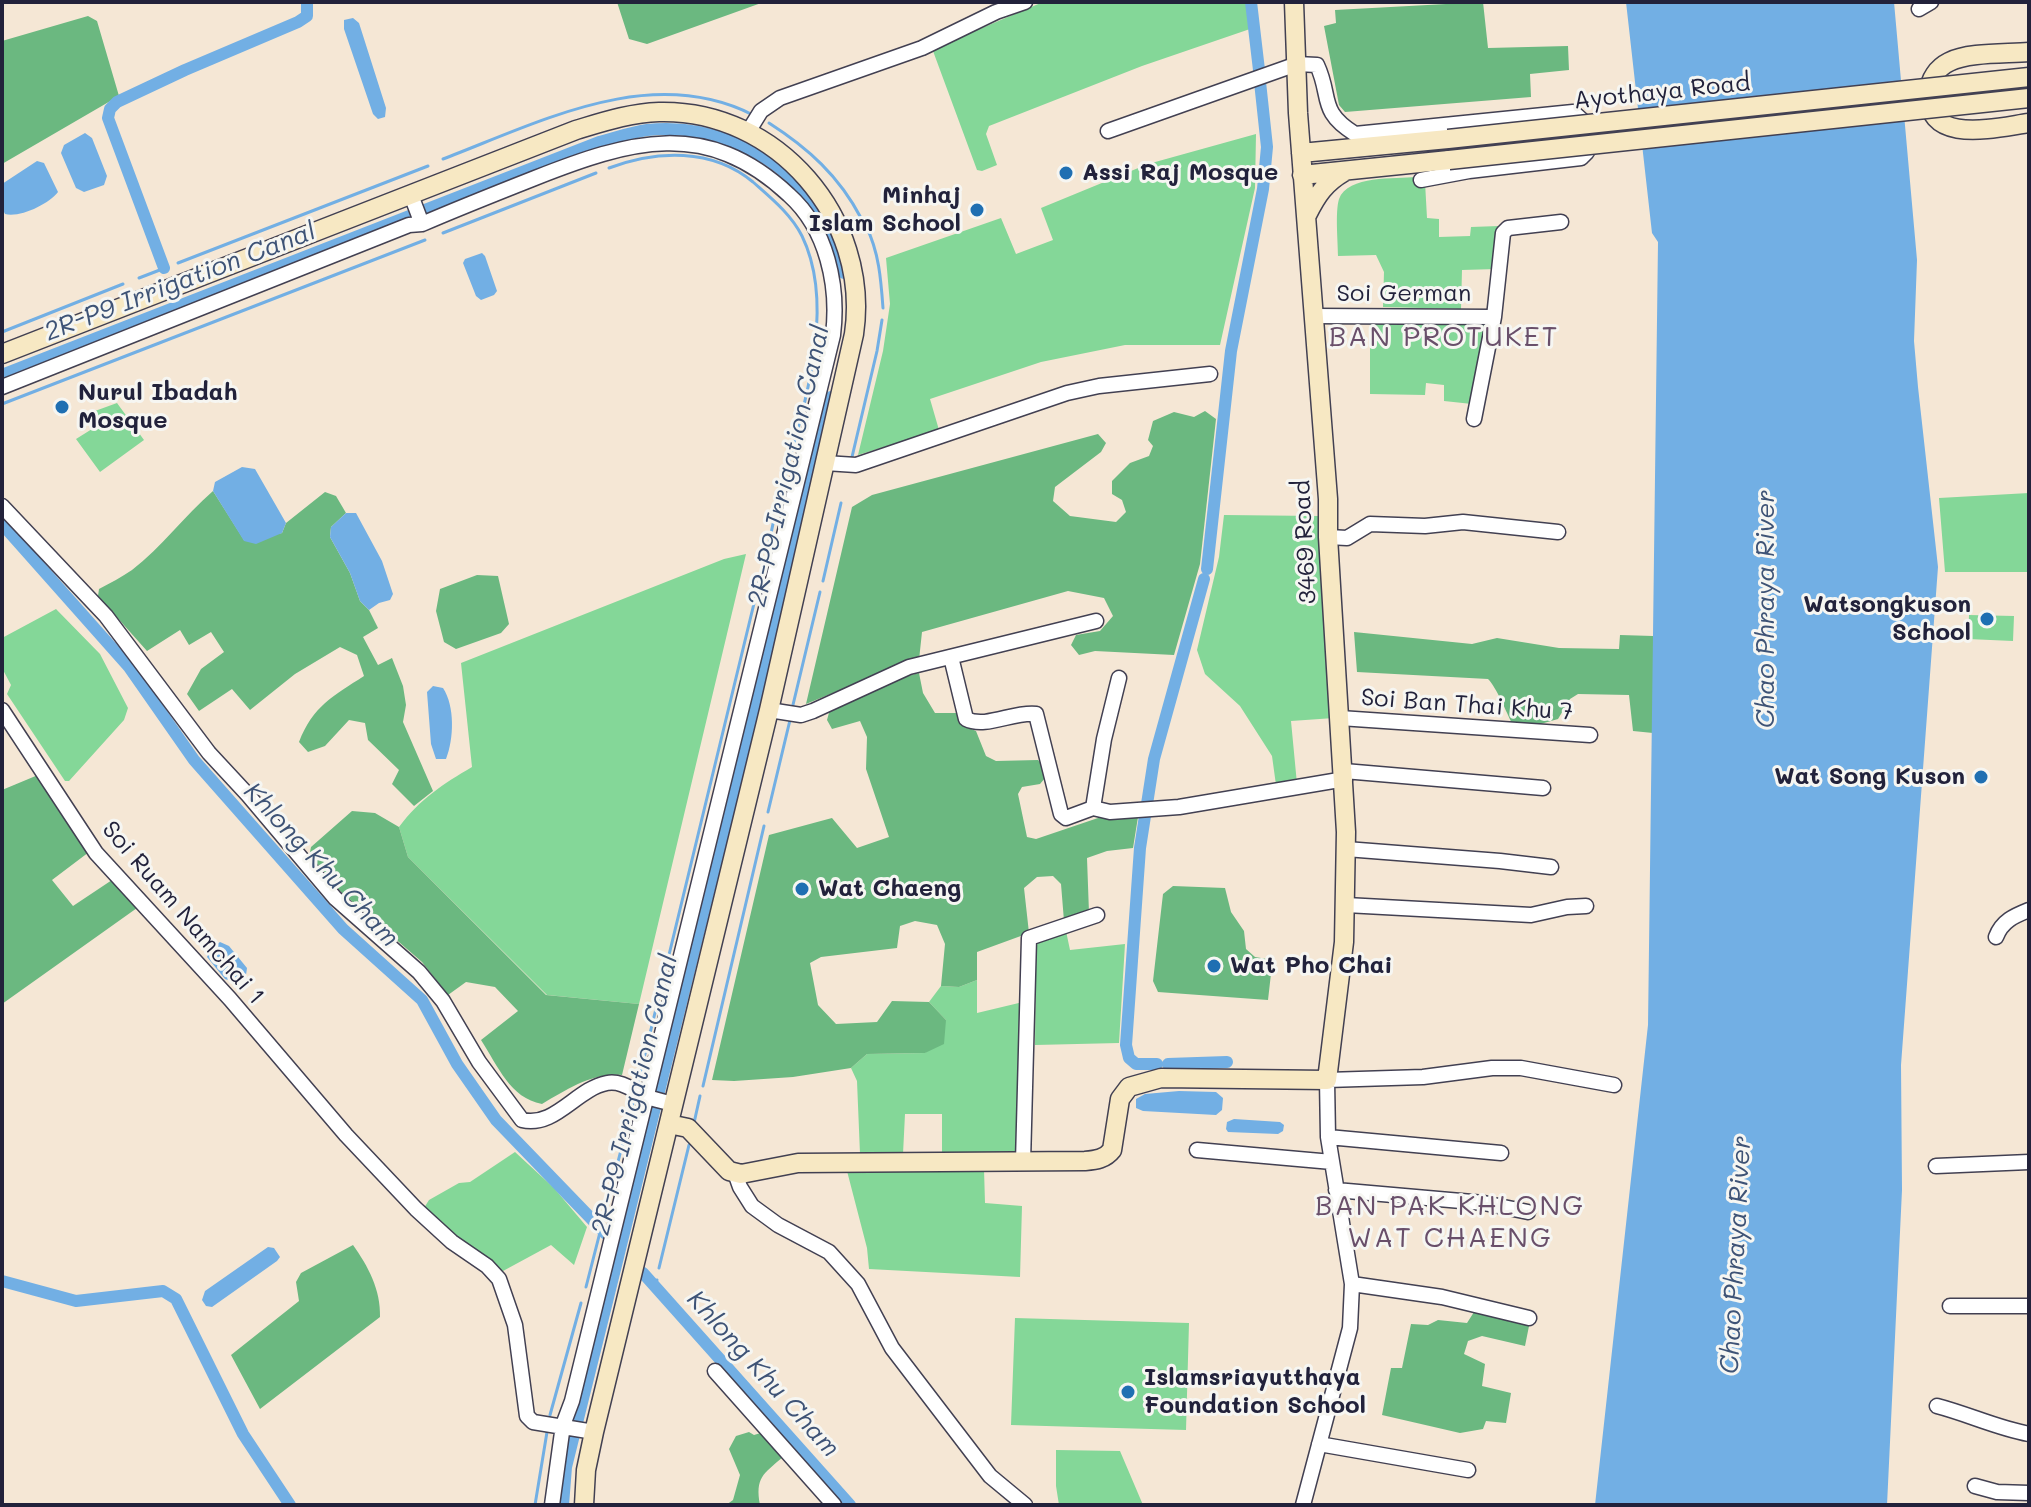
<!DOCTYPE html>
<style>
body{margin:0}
#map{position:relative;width:2031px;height:1507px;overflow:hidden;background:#f5e7d5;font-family:Mali,sans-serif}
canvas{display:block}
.frame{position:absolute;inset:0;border:4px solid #22223b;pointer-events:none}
</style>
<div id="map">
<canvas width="2031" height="1507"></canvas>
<div class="frame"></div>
</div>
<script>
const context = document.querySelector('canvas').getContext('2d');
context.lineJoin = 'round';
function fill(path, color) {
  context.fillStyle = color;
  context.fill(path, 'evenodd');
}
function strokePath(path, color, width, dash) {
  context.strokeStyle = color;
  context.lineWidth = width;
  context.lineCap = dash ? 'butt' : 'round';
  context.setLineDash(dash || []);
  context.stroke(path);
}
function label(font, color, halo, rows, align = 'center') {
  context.font = font + ' Mali,sans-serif';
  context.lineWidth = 6;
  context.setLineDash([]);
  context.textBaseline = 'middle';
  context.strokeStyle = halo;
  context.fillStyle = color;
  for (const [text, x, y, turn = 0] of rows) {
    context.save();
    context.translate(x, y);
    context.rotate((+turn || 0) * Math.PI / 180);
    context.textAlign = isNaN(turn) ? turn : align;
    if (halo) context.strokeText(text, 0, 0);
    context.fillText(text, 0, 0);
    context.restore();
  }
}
const green = new Path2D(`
 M1043,2H1246L1250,29L1142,66L989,126L986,134L997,165L982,171L977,170L933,51L935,48Z
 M1256,134L1255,188L1220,345H1125L1041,362L930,399L939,430L858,455L883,351L890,304L886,258L1001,218L1016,254L1053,240L1041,208L1148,164Z
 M1416,177L1425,182L1427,218L1439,219V237L1470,236L1471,227L1499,226L1497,269L1462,270L1461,309L1383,307L1384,272L1376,255L1338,256C1338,242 1335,212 1339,199C1348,175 1395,179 1416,177Z
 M1370,319L1485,323L1489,331L1472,404L1444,401V385L1426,383L1425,395L1370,394Z
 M117,403L144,440L100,472L76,439L100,424L95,411Z
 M2029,493V572H1945L1939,498Z
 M1224,515L1318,516L1334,718L1291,721L1297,784L1276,785L1272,756L1240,706L1205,674L1197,650L1219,557Z
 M746,554L639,1004L547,995L408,857L399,827C420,799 443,784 472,767L461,663L724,559Z
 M56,609L100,654L128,708L124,720L69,781H65L7,694L11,685L2,668V638Z
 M1969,615L2014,616L2013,641L1968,639Z
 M1066,931L1070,950L1125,944L1119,1043L1035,1045L1036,946L1040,940Z
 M977,980V1013L1023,1002L1020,1150L1015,1153L942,1154V1114H905L903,1154H860L857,1081L851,1068L867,1054L925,1053L946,1020L929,1002L941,986L959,987Z
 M515,1152L554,1188L587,1227L574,1265L551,1245L503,1271L453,1236L424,1208L429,1200L459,1183L470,1182Z
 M984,1169L985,1203L1022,1206L1020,1277L869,1269L867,1248L847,1171Z
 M1015,1318L1189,1323L1186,1430L1011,1425Z
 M1056,1450L1120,1451L1143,1505H1059L1056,1486Z`);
const forest = new Path2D(`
 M617,2H764L647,44L629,39Z
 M1483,2L1488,48L1568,46L1569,70L1530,74L1531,97L1345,112L1339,105L1324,26L1336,23L1335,10Z
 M88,16L97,21L119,96L2,164V41Z
 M1205,411L1216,419L1200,564L1174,655L1095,651L1079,655L1071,645L1076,635L1100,631L1113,616L1104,598L1068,591L922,632L919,660L906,663L806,704L852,507L872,495L1098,434L1106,443L1101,452L1055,487L1053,501L1070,516L1116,522L1126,512L1122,500L1112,494V481L1130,463L1149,456L1153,446L1148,440L1153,421L1174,412L1194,417Z
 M213,491L244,540L282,533L286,523L325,492L336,496L346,513L331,527L330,537L350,573L360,601L369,610L378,628L363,637L378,665L392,658L403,686L406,705L403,722L433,791L414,806L392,784L399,770L368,740L365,723L349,720L325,746L308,752L299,742C313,706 333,696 364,676L357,655L340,647L295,674L250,710L232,689L199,711L187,694L201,669L224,652L211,632L189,645L180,630L147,651L98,596L99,589C110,583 122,577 132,570C162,547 184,516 213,491Z
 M477,575L498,576L509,624L501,633L456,649L444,642L436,611L440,589Z
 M1354,632L1472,644L1497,638L1559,648L1619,649L1620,635L1653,636V733L1633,731L1629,695L1578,694L1570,699L1558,719L1537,725H1513C1506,712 1497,688 1488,679L1357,672Z
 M919,673L923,693L935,713H957L962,725L976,731L986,756L996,761L1038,760L1044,766L1045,778L1040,784L1022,787L1018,794L1027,837L1036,839L1098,818L1138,817L1133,848L1107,851L1087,858L1089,913L1064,921L1061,884L1053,876L1037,877L1024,888L1029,933L977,952V980L959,987L941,986L945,944L937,925L915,921L900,926L897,948L821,957L810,963L818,1005L836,1024L877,1022L892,1001L929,1002L946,1020L944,1044L925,1053L867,1054L851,1068L793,1077L734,1081L712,1080L769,835L832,818L857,848L889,837L866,769L867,737L860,721L832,729L827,720L830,709L900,678Z
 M38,775L93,849L52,880L73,906L115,878L137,908L2,1004V790Z
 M352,811L375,813L399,827L408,857L546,995L639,1004L622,1075C591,1073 568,1089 542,1104C510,1098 498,1066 481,1040L518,1011L495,987L466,982L448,995L422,962L340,891L309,857L311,847Z
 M1173,886L1225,888L1231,912L1244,931L1246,949L1255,957L1267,959L1272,965L1268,1000L1158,992L1153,981L1163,894Z
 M353,1245C368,1266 381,1290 380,1317L260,1409L231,1355L299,1301L296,1282L301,1273Z
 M1474,1312L1529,1326L1525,1346L1482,1336L1468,1341L1464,1354L1485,1364L1482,1386L1511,1393L1506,1423L1486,1421L1483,1429L1460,1433L1382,1415L1391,1368H1402L1411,1324L1428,1325L1438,1320L1467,1323Z
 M749,1432L754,1435L764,1432L783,1457C763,1474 755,1478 760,1505H726L733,1500L740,1475L729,1449L736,1436Z`);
const water = new Path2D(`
 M1626,2H1894L1917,260L1914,341L1918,387L1938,567L1901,1065L1902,1190L1887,1505H1595L1648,1025L1658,242L1652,233Z
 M353,18L359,23L386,108L385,117L378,119L373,114L344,29V20Z
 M85,133L92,138L107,176L104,185L84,192L76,188L61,153L64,145Z
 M37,161L44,163L58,192C49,204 20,218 5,214L2,208V184Z
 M482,253L485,256L497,291L494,295L481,300L476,296L463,263L465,259Z
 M242,467L255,469L286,523L282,533L256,544L244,541L213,491L215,482Z
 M346,513H356L382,561L393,594L390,600L379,603L369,610L360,601L350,573L330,537L331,527Z
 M433,686L443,688C455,706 454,739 446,759H436L431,744L427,692Z
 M220,942L229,946L247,968L246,975L236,983L225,979L207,957L210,949Z
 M1179,1091L1216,1092L1223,1098L1222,1110L1216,1115L1143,1111L1136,1108V1099L1145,1094Z
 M1234,1119L1280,1122L1284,1125L1283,1131L1278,1134L1228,1132L1226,1129L1227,1122Z
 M268,1247L274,1248L280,1257L277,1261L212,1307L206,1306L202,1300L205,1291Z`);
const stream = new Path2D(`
 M769,123C808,148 839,176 861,218
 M443,159C540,122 651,63 753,115
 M609,168C657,150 712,148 753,182C771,198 791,214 802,236C840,314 797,425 778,504
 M866,226C879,252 881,280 883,308
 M443,233L596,173
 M178,263L428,166
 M139,278L165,268
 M2,332L123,284
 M2,404L425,240
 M852,457L877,351L882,320
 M769,543L774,519
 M823,581L841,503
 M792,709L820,592
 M768,812L790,720
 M638,1083L765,558
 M703,1086L764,826
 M694,1123L700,1096
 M659,1268L689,1145
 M655,1286L657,1280
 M586,1287L633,1103
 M550,1415L581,1303
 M535,1505L547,1432`);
const canal = new Path2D(`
 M1251,2L1259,70
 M164,268L108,118L110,109L117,102L185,70L298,22L307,16V2
 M2,375L599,142C615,138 632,132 647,130C705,124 765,147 803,190C824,214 835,243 844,273
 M2,524L129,667L194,760L343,929L422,1000L457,1064L496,1120L606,1234
 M1207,569L1231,351L1263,189L1267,147L1260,82
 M1147,804L1154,759L1204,579
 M1145,816L1140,848L1126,1045L1129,1058L1136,1064H1157
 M1168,1064L1227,1062
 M643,1273L850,1505
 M2,1281L76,1301L163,1291L176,1299L243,1434L290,1505
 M563,1505L566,1467L831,397`);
const street = new Path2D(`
 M1919,9L1931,2
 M1108,131L1297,64L1317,65C1332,97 1318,111 1355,134L1573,112L1582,120L1587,152L1581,158L1469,171L1421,180
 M748,132L761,111L780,98L922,48L996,12L1025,2
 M411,195L422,224
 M1313,316L1494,317
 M2,387L409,225L422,224C459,208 497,193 535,178C629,141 706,117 789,195C827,229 839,286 833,335L572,1401L563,1425L552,1505
 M1474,419L1494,317L1503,233L1508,228L1561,222
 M825,463L856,465L1067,393L1099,386L1210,374
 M2,506L106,616L209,753L248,795L335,898L419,972L443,1001L479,1062L522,1120C555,1128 576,1089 607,1083C622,1080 635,1092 648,1097C656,1100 665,1102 673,1104
 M1328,537L1347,538L1370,524L1425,526L1463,522L1558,532
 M951,657L966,719C986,729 1014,711 1036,714L1061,814L1066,818L1093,808
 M2,710L96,853L230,999L346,1135L416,1209L452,1242L487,1266L499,1279L515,1325L527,1416L533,1422L594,1432
 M769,710L801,715L813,711L909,667L1096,621
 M1340,718L1590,735
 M1344,771L1543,788
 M1093,808L1110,812L1179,807L1345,779
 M1093,808L1104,739L1119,678
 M1346,849L1500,861L1551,867
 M1346,905L1531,915L1567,907L1586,906
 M1996,937C2002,921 2014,916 2029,910
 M1328,1137L1501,1153
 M1197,1150L1332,1162
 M1023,1162L1029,938L1097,915
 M1936,1166L2029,1162
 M735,1173L740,1187L752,1206L778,1225L829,1252L858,1284L892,1348L990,1476L1025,1505
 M1336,1190L1484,1203L1528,1212
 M1352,1284L1442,1297L1529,1318
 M1950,1306H2029
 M715,1371L834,1505
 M1937,1406C1968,1414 1997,1428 2029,1434
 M1319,1444L1468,1470
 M1975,1486L1997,1492L2029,1493
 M1303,1505L1350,1328L1352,1284L1328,1137L1327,1080L1423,1077L1492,1068H1521L1614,1085`);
const secondary = new Path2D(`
 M2029,52C2007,54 1968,52 1949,62C1937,68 1930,79 1929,91C1924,147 1998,127 2029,123
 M1301,153L1448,139
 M1302,175L1449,160
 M1307,215C1317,195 1325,183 1344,172
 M2,354L576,130C603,122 630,113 659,112C777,109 871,219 854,334L769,710L594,1432L586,1470L584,1505
 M669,1124L688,1128L729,1171L741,1174L798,1163L1085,1161C1096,1160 1105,1159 1112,1150L1120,1099L1129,1087L1161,1078L1327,1080L1344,942L1346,832L1328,537V499L1298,113L1294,2`);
const secondaryBridge = new Path2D(`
 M1448,139L2029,77
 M1449,160L2029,98`);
const markers = [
 [1066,173,8,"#1f6fb2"],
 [977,210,8,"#1f6fb2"],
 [62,407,8,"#1f6fb2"],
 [1987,619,8,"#1f6fb2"],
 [1981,777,8,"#1f6fb2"],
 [802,889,8,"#1f6fb2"],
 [1214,966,8,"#1f6fb2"],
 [1128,1392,8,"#1f6fb2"]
];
const streetNames = [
 ["Ayothaya Road",1662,92,-6],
 ["Soi German",1404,294],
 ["3469 Road",1305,542,-93],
 ["Soi Ban Thai Khu 7",1467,705,4],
 ["Soi Ruam Namchai 1",183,913,49]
];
const poiNames = [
 ["Assi Raj Mosque",1082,173],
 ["Minhaj",961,196,"right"],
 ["Islam School",961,224,"right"],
 ["Nurul Ibadah",78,393],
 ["Mosque",78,421],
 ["Watsongkuson",1971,605,"right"],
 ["School",1971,633,"right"],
 ["Wat Song Kuson",1965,777,"right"],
 ["Wat Chaeng",818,889],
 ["Wat Pho Chai",1230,966],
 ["Islamsriayutthaya",1144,1378],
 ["Foundation School",1144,1406]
];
const waterNames = [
 ["2R-P9 Irrigation Canal",180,282,-21],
 ["2R-P9 Irrigation Canal",789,466,-77],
 ["Chao Phraya River",1766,609,-90],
 ["Khlong Khu Cham",321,865,47],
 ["2R-P9 Irrigation Canal",635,1095,-76],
 ["Chao Phraya River",1736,1255,-87],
 ["Khlong Khu Cham",763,1374,48]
];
const quarterNames = [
 ["BAN PROTUKET",1444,337],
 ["BAN PAK KHLONG",1450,1206],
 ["WAT CHAENG",1450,1238]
];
fill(green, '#84d798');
fill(forest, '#6bb880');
fill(water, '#72afe4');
strokePath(stream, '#72afe4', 3);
strokePath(canal, '#72afe4', 12);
strokePath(street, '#424052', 17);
strokePath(secondary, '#424052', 21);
strokePath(street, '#fff', 14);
strokePath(secondary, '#f7e8c3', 18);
strokePath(secondaryBridge, '#424052', 21, []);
strokePath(secondaryBridge, '#f7e8c3', 18);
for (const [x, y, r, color] of markers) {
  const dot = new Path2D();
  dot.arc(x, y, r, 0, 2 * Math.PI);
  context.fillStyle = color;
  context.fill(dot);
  strokePath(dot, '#f6f6f2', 3);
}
label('24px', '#22223b', '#f6f6f2', streetNames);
label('bold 24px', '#22223b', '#f6f6f2', poiNames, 'left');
label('italic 26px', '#3e5376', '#f6f6f2', waterNames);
context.letterSpacing = '2px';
label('28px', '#694f6a', '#f6f6f2', quarterNames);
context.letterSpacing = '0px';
</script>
